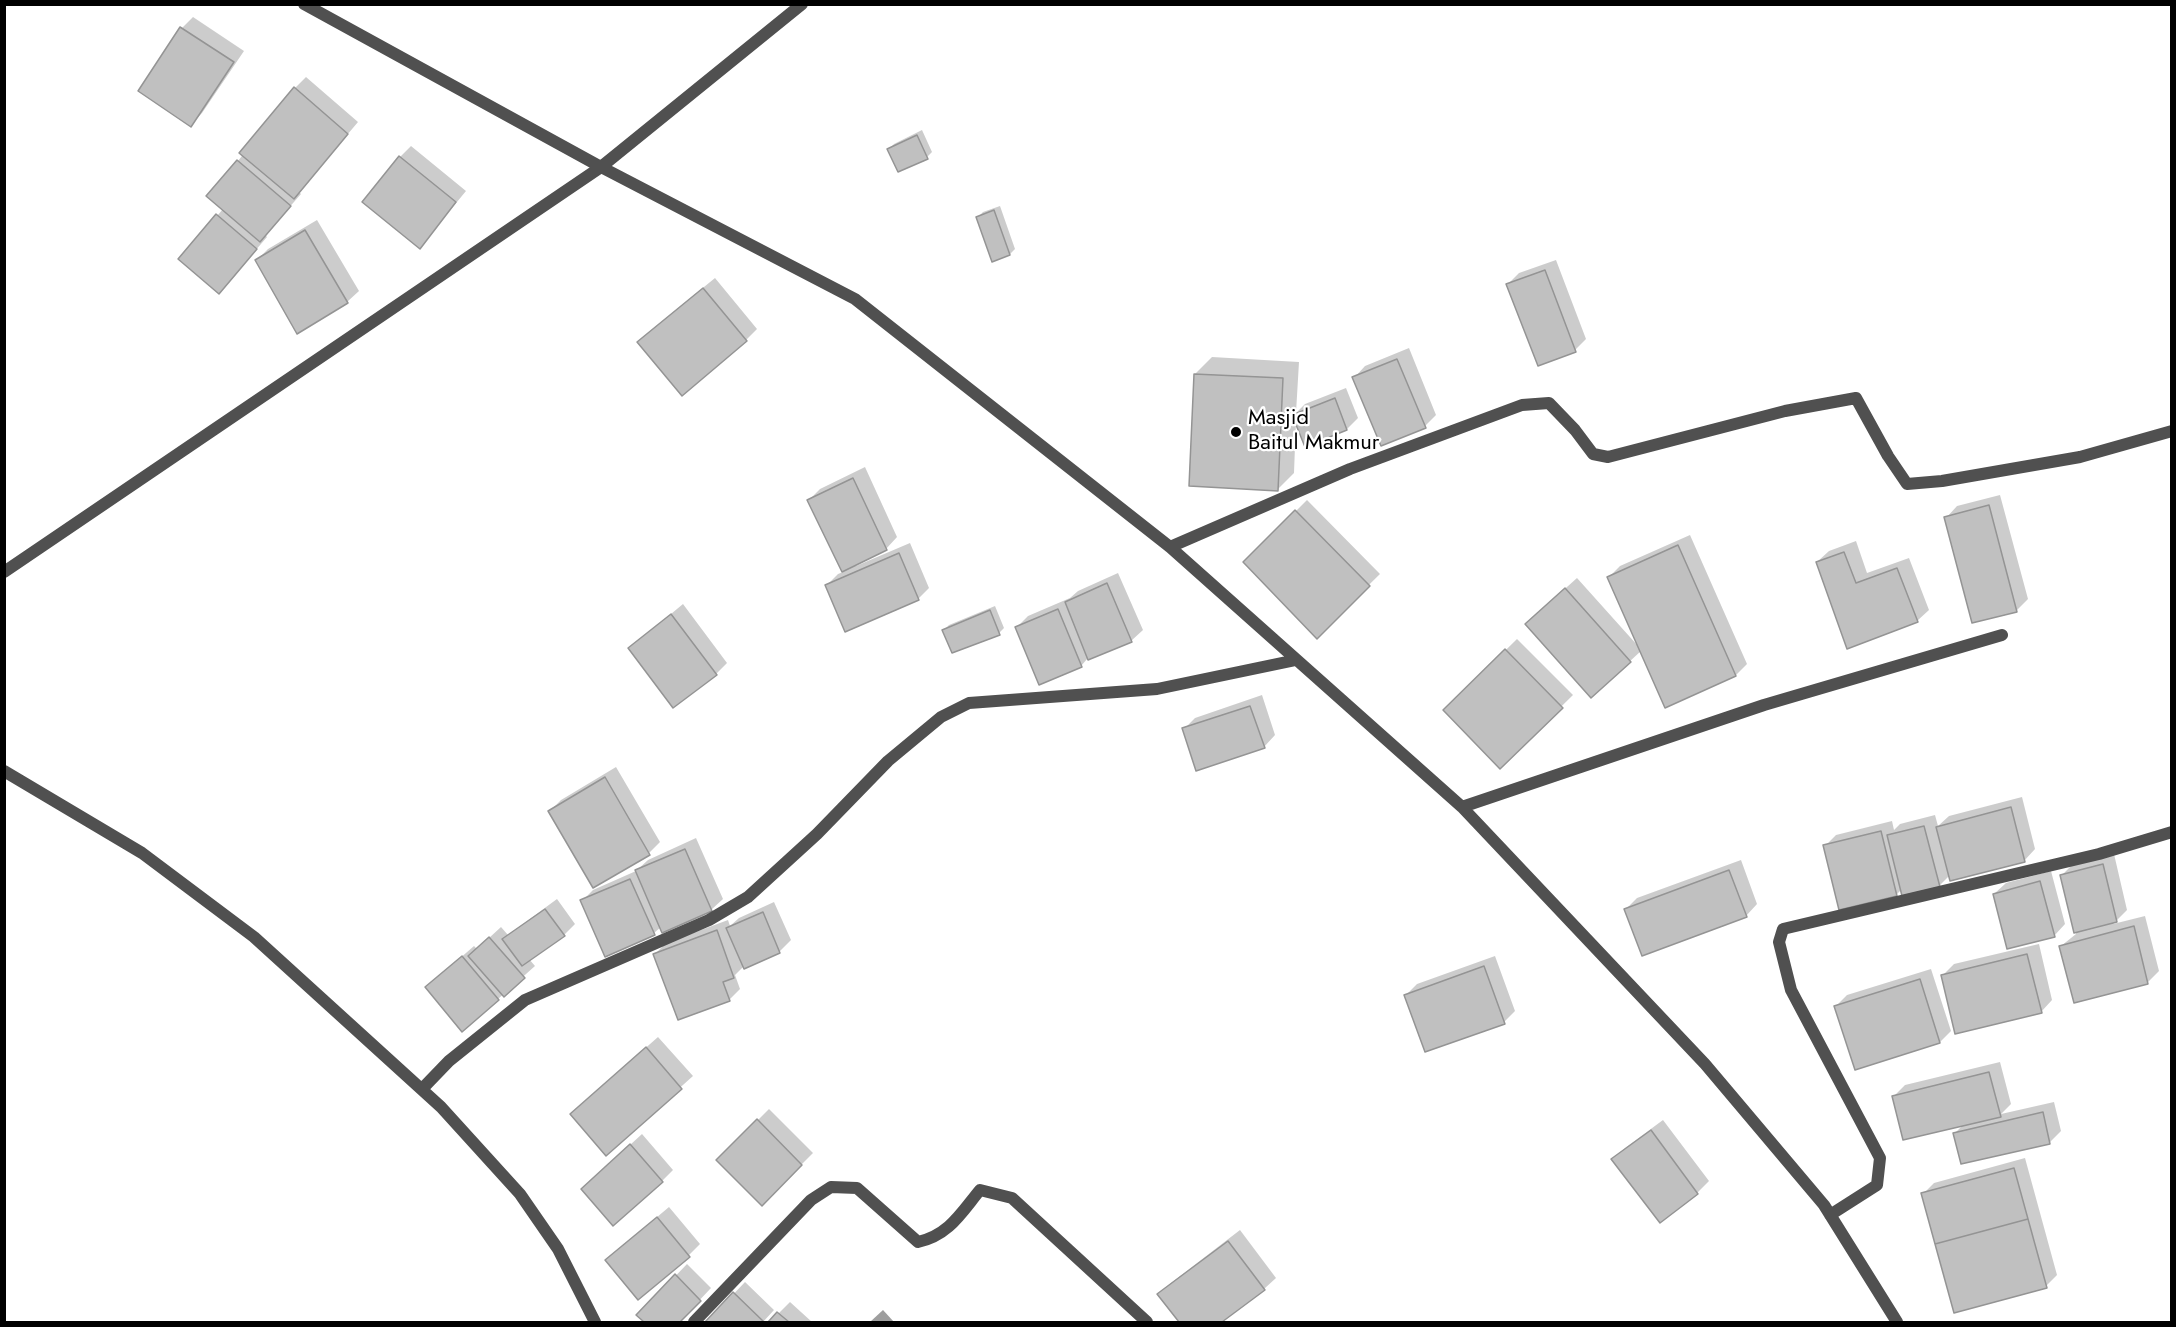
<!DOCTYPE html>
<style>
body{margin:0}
#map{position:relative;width:2176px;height:1327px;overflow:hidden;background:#fff;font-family:Jost,sans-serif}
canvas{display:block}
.frame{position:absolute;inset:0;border:6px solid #000;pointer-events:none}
</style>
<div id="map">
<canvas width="2176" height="1327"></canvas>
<div class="frame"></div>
</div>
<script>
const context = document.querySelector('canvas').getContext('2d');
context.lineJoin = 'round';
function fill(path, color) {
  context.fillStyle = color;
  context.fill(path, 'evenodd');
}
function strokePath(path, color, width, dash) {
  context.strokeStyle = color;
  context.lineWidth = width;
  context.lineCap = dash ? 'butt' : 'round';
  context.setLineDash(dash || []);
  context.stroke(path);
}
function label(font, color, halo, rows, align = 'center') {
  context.font = font + ' Jost,sans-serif';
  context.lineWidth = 4.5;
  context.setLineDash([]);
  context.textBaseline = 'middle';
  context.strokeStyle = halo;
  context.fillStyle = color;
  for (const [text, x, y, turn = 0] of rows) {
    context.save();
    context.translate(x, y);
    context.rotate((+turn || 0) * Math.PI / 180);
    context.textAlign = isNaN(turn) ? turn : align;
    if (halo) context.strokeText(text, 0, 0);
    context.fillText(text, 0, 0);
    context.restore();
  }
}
const water = new Path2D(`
 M883,1310L894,1322H870Z`);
const shadow = new Path2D(`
 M193,17L244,51L202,113L191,125L182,28Z
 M306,77L358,122L299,192L301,194L265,235L267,237L230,280L180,259L223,209L238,161L295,88Z
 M922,130L932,152L927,157L889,149L894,144Z
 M411,146L466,191L420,247L400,157Z
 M1000,206L1015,249L1010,254L978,217L983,212Z
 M317,220L359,291L347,302L298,332L257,260L268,249Z
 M1556,260L1586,339L1575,350L1508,284L1519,273Z
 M715,278L757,329L746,340L650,331Z
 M1409,348L1436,415L1425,426L1354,378L1365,366Z
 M1212,357L1299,362L1296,413L1305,404L1346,388L1358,418L1347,429L1296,420L1294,473L1277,490L1195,374Z
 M865,467L897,537L886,549L855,564L856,566L910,543L929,588L918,599L827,585L838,574L843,572L809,500L820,489Z
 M2000,495L2028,599L2017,610L1946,518L1957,506Z
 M1307,500L1380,574L1317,636L1245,562Z
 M1690,535L1747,664L1736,675L1641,651L1592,696L1538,613L1577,578L1638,646L1608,578L1620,566Z
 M1856,541L1867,573L1909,558L1929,610L1917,621L1817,562L1829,551Z
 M1118,573L1143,630L1131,641L1088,658L1081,666L1017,627L1028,616L1070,598L1078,591Z
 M683,604L727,663L716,674L630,648Z
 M995,606L1004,628L999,633L944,630L949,625Z
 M1517,639L1573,695L1500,767L1445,710Z
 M1262,695L1275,735L1264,747L1184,729L1195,718Z
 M616,767L660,842L649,853L550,811L561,800Z
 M2022,797L2035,849L2024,861L1950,875L1939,886L1902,889L1896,895L1825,846L1836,835L1892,821L1894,830L1900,824L1935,815L1938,826L1949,816Z
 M696,838L723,899L711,910L661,927L654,933L606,955L582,901L593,890L636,871L648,860Z
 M2114,854L2127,910L2113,924L2145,916L2159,971L2148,982L2061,946L2076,934L2062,875L2073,864Z
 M1741,860L1757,904L1746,916L1626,909L1637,898Z
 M2051,871L2065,924L2054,936L1994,894L2006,883Z
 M557,899L575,924L564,935L529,959L535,966L498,999L427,987L474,946L477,949L501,927L508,935Z
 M774,902L791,940L779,952L744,966L735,975L740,989L729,1000L655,954L666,943L728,920L730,926L739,918Z
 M2039,944L2052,1000L2041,1012L1943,975L1954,964Z
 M1495,956L1515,1011L1504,1022L1406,995L1417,984Z
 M1931,969L1951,1031L1940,1042L1856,1068L1836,1006L1847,995Z
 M658,1037L693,1076L606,1154L583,1103Z
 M2000,1062L2011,1104L2001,1114L2054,1102L2061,1131L2049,1143L1955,1133L1964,1124L1894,1096L1905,1085Z
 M769,1109L813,1153L762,1204L718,1160Z
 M1663,1120L1709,1181L1697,1193L1660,1221L1613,1159L1625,1148Z
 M642,1134L673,1170L662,1181L594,1178Z
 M2025,1158L2057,1275L2046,1286L1923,1194L1934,1183Z
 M669,1207L700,1244L689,1255L619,1249Z
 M1240,1230L1276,1278L1264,1289L1219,1322H1181L1159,1294L1171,1283Z
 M687,1264L711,1288L679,1322H646L638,1315Z
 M745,1282L774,1310L763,1322H707Z
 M790,1302L812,1322H770Z`);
const building = new Path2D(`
 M180,27L234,62L191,127L138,91Z
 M294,87L348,134L294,199L239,153Z
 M917,135L928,159L898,172L887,149Z
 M399,156L456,202L420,249L362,202Z
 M237,160L291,206L260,242L206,196Z
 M994,210L1010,255L992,262L976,217Z
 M216,214L257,249L219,294L178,259Z
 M305,230L348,303L297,334L255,260Z
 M1545,270L1576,352L1538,366L1506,284Z
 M703,288L747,341L682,396L637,342Z
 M1397,359L1426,428L1381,446L1352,377Z
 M1194,374L1283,378L1278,491L1189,486Z
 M1335,398L1347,430L1305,447L1292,415Z
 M853,478L887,550L842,572L807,500Z
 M1989,505L2017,612L1972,623L1944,517Z
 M1295,510L1370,586L1317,639L1243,562Z
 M1678,545L1736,676L1665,708L1607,577Z
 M1844,552L1856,583L1897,568L1918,622L1847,649L1816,562Z
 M899,553L919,600L845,632L825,585Z
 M1107,583L1132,642L1088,660L1065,602Z
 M1565,588L1631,662L1591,698L1525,624Z
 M1058,609L1082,667L1039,685L1015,627Z
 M990,610L1000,635L952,653L942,630Z
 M671,614L717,675L673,708L628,648Z
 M1505,649L1563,708L1500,769L1443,710Z
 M1250,706L1265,748L1196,771L1182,728Z
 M605,777L650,855L593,888L548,811Z
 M2011,807L2025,862L1950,881L1936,827Z
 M1924,826L1940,887L1902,896L1887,835Z
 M1881,831L1897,896L1839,910L1823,845Z
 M685,849L712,911L662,933L635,870Z
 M2103,864L2117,922L2074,933L2060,875Z
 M1729,870L1747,917L1642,956L1624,909Z
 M630,879L655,935L605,957L580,900Z
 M2040,881L2055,937L2007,949L1993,894Z
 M545,909L565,936L522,966L502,939Z
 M763,912L780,953L744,969L726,928Z
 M2134,926L2148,984L2074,1003L2059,946Z
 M717,930L734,978L723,982L730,1001L678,1020L653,954Z
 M489,937L525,978L504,997L468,956Z
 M2027,954L2042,1013L1955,1034L1941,975Z
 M462,956L499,1000L462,1032L425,987Z
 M1484,966L1505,1024L1425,1052L1404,995Z
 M1920,979L1940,1043L1855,1070L1834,1006Z
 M646,1047L682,1089L606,1156L570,1114Z
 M1989,1072L2001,1117L1903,1140L1892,1096Z
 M2043,1112L2050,1144L1961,1164L1953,1133Z
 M757,1119L802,1165L762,1206L716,1160Z
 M1651,1130L1698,1194L1660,1223L1611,1159Z
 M630,1144L663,1182L613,1226L581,1189Z
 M2014,1168L2028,1219L1935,1244L1921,1193Z
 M657,1217L690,1257L638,1300L605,1260Z
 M2028,1219L2047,1288L1954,1313L1935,1244Z
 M1228,1241L1265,1290L1222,1322H1179L1157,1294Z
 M675,1274L701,1301L680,1322H644L636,1315Z
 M733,1292L764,1322H705Z
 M777,1312L789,1322H768Z`);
const minor = new Path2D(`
 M304,4L601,167L855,299L1170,547L1462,807L1705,1064L1824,1205L1897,1322
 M1170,547L1350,469L1522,405L1549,403L1575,430L1593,454L1608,457L1785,411L1856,398L1888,456L1907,484L1942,481L2080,457L2172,431
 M4,572L601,167L802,4
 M4,771L142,853L254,937L441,1107L520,1194L558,1249L595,1322
 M1462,807L1764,705L2002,635
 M422,1089L449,1061L525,1000L709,920L748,897L817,834L888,761L941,717L969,703L1157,689L1296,660
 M1830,1215L1877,1185L1880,1158L1791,990L1779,942L1783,929L2099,854L2172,832
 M694,1322L811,1200L831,1187L857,1188L918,1242C949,1235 961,1213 980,1190L1012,1198L1147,1322`);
const markers = [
 [1236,432,6,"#000"]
];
const poiNames = [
 ["Masjid",1248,419],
 ["Baitul Makmur",1248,444]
];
fill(water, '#9e9e9e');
fill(shadow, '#0003');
fill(building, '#c0c0c0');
strokePath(building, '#949494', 1.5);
strokePath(minor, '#505050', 12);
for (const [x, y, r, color] of markers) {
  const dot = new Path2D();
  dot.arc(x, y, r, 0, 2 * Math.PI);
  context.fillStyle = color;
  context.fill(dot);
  strokePath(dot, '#fff', 2);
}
label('22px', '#000', '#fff', poiNames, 'left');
</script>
